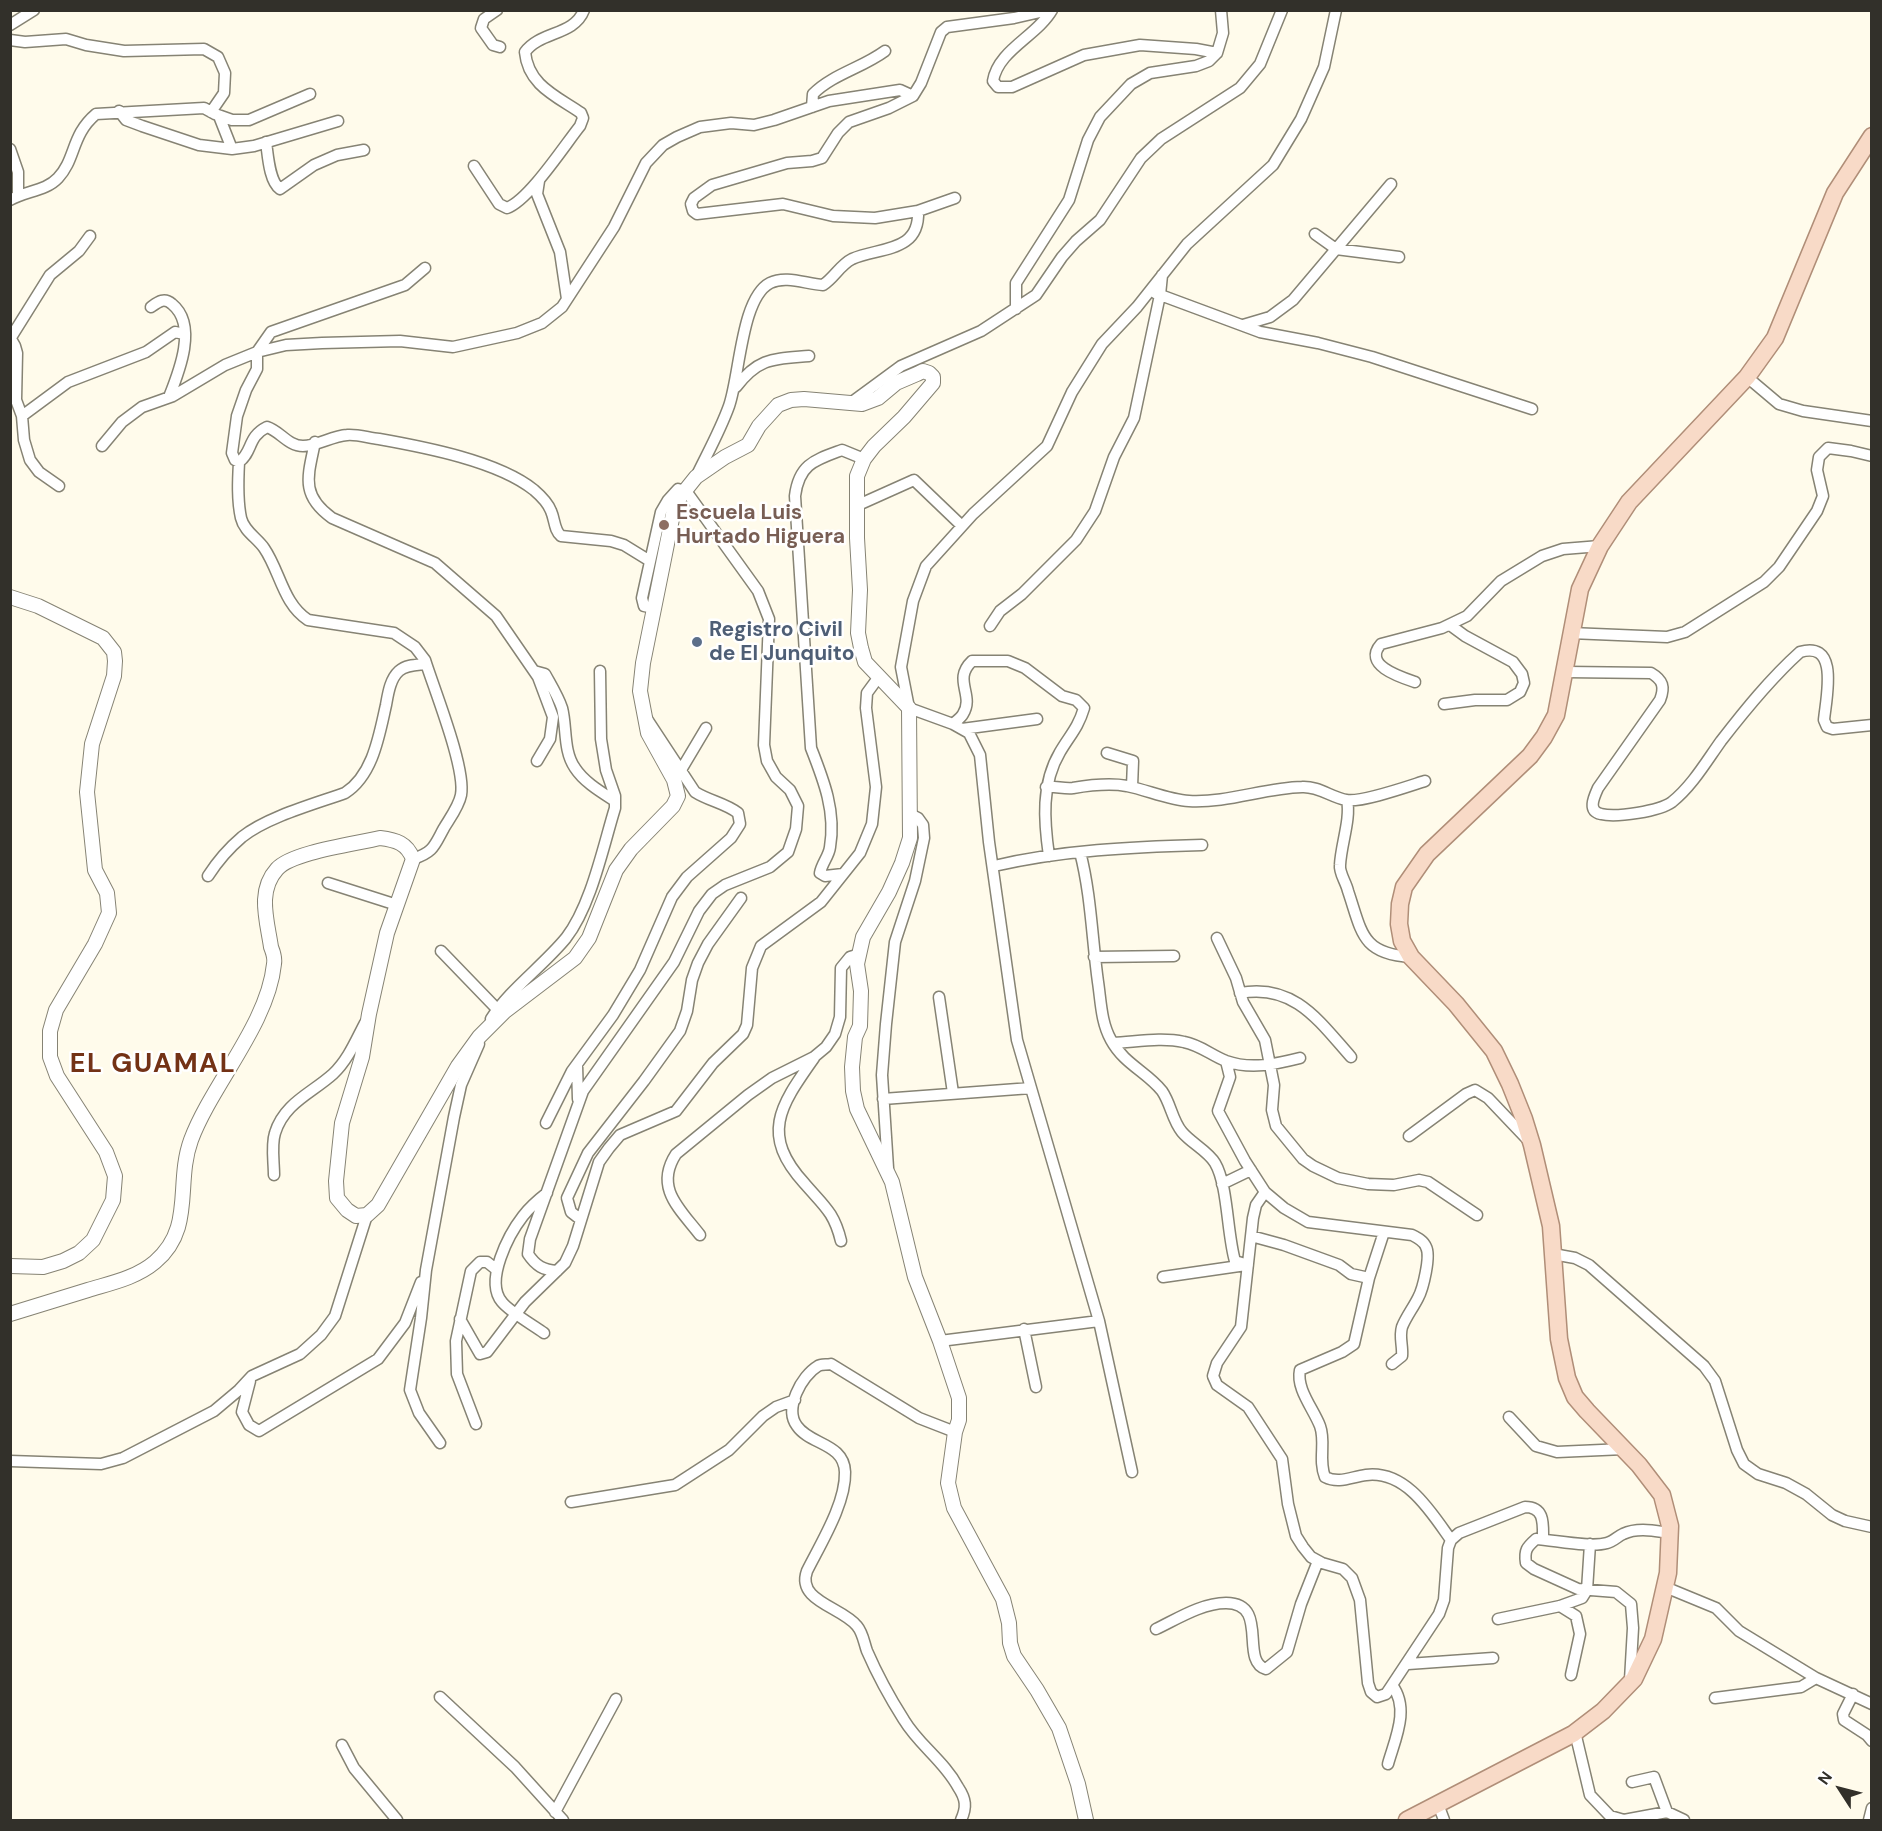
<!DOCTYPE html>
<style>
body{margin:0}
#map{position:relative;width:1882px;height:1831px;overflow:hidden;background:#fffbeb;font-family:"DM Sans",sans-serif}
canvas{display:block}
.frame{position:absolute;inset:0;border:12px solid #32302a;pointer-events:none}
.north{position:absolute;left:1810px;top:1759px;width:60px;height:60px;-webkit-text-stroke:4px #fff;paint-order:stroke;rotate:306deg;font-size:16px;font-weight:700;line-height:24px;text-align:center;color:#32302a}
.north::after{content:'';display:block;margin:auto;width:21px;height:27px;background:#32302a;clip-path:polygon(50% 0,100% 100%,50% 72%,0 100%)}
</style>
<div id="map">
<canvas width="1882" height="1831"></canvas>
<div class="frame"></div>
<div class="north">N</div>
</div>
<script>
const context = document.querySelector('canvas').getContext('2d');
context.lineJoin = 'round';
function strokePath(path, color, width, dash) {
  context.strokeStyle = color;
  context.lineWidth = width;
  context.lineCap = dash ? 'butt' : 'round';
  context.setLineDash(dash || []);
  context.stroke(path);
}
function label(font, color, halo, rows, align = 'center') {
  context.font = font + ' "DM Sans",sans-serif';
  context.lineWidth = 5;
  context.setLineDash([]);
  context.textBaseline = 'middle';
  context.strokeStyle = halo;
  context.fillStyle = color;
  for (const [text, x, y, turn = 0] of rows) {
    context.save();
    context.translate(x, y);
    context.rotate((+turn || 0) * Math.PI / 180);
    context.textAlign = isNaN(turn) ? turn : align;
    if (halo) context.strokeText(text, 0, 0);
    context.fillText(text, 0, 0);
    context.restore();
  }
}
const minor = new Path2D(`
 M497,10L484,19L481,28L493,45L500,47
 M1052,10C1037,36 998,50 993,81L998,87H1012L1084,55L1140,45L1196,49L1217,53
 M10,25L34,10
 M10,40L25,42L66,39L86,45L124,51L204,49L218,57L225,73L224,93L211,112
 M812,107L813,94C833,74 862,68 885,51
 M119,111L126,120L142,126L199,145L232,149L254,146L338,121
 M219,116L232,149
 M266,142C268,155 269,181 280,189L314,165L337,155L364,150
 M10,149L18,172V195
 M474,166L499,204L507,208C529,200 564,146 580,126L583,118L581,113C556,96 528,85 525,52C540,31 574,36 584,10
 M539,181L537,194L560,252L567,299
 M955,198L918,211L875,218L833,216L783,204L697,214L693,211L691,204L694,198L712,185L787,163L812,161L822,158L838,133L849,122L889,108L913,96L921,83L941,32L947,27L1014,18L1049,10
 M10,200C25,191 46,191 58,178C76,159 71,135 96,114L204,108L215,114L232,120H249L310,94
 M1315,234L1336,249L1399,257
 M1155,293L1260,332L1318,343L1372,357L1532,409
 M151,307C158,302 164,297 172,304C198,325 179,372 169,397
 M1016,309V283L1069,200L1088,140L1100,117L1131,84L1150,73L1196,66L1209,61L1217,53L1223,33L1221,10
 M1243,325L1270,317L1293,300L1391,184
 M10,339L50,275L79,251L90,236
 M11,339L15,346L17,353L16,400L22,416L24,440L30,460L39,472L59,486
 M1747,377L1779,404L1803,411L1872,421
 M736,387C759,357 774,359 809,356
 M852,402L901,366L981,331L1036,295L1062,257L1076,241L1100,220L1141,158L1161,139L1240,88L1260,64L1282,10
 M22,416L68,382L146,352L175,332L184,334
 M315,442C308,476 300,495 332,518L435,563L496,616L538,677L553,717L550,739L537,761
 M102,446L122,422L142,407L173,396L225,365L257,352L286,345L322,343L400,341L453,347L517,333L542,323L562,307L614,227L646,163L663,145L677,137L700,127L731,123L754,125L774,120L829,101L900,90L913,96
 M239,462C253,452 247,437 267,427C280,431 288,446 303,446C317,446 332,436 347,435C357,434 369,438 379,439C424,447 498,461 534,490C541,496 548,503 551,511C555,520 554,530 561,536L611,541L624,545L650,561
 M696,477C707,454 720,431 729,406C740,375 741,298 770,283C786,275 806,284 823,285C834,278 840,265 852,259C879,247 920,253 918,211
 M856,506L914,480L962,526
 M990,626L1000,611L1022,594L1076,540L1095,511L1114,457L1134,418L1160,295L1162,275
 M1570,633L1667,637L1685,632L1764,582L1779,567L1817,511L1823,496L1817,470L1819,457L1828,448L1851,451L1872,456
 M534,671L545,674C551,685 558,696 562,708C567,727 563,751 575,768C584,782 601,792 615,801
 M1566,672L1651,673C1663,680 1665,687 1660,700L1598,788C1594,797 1587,811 1601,814C1616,818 1660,811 1672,802C1692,786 1706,762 1721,741C1745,710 1770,679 1800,652C1840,640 1826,698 1824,720L1827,727L1833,729L1872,725
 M1415,682C1400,677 1362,665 1381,644L1442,628L1467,616L1501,581L1542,556L1563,549L1600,546
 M1444,704L1475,700H1507L1520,692L1524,683L1522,674L1513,662L1465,636L1450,625
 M953,724C956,721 961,718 963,714C975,695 952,680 972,661H1008L1025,668L1062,696L1076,700L1084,708C1078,728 1070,735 1060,752C1041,784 1044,821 1049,856
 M962,729L1037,719
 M1107,753L1133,761L1132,787
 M681,770L706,728
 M1046,787C1055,786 1064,789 1073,788C1091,785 1110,783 1127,786C1147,790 1169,800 1189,801C1228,803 1264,788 1302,787C1318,786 1331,797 1346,800C1361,803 1409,786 1425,781
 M1347,800C1351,819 1341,844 1340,865C1339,873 1346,882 1348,891C1362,932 1361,954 1411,957
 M1080,852C1091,894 1092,939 1098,982C1101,1002 1101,1022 1111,1040C1124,1064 1147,1072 1162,1091C1171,1104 1172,1120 1182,1132C1191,1143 1208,1151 1215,1163C1228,1185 1227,1234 1235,1261L1248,1265
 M413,859C434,852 434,846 444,828C450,818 459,806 461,795C466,768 434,689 425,660L415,647L394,633L308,620C283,604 280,571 264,548C257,538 244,531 241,518C237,500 238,480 239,462L235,460L232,453L237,416L246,390L257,369V352L271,332L405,285L425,268
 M994,866C1062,850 1132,847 1202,845
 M843,874L825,876L820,873C822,863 829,856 830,847C836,812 824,781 811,748L795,496C799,464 815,460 842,450L864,459
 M208,876C217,862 229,848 242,837C267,817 314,804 345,793C373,775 379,736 386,705C388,694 390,679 399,671C407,664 418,665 426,664
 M328,883L397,905
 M1217,938L1236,978L1243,1002L1265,1040L1274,1085L1272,1110L1276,1126L1303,1159L1313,1166L1338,1178L1368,1184L1394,1185L1419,1180L1428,1182L1477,1215
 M441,951L497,1009
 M1094,957L1174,956
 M1240,993C1294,983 1319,1021 1351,1057
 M939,997L953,1093
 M491,1019C509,990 543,966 566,938C591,906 603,847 615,808V796L606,770L601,739L600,671
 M1113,1043C1136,1042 1161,1037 1184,1042C1200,1045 1211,1055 1226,1061C1251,1070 1276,1064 1300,1058
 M814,1058C781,1105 759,1134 805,1184C824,1206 834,1212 841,1241
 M1226,1061L1230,1077L1218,1111L1245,1161L1265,1192L1284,1208L1308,1222L1412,1235C1418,1238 1424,1241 1426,1247C1431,1256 1423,1289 1418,1298C1413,1308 1406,1317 1402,1327C1399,1337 1403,1346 1402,1356L1392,1364
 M577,1065L578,1099
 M883,1099L1031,1088
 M546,1123L572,1071L613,1015L640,970L672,897L687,877L731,838L740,824L738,813C725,803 709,801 695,792L647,719
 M1409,1136L1466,1094L1475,1090L1488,1098L1527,1139
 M888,1168L882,1075L886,1024L895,942L915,881L924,838L923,825L918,818L910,814
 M274,1175C274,1162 271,1145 275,1133C284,1103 312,1093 333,1074C348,1060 356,1040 365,1023
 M1222,1184L1251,1170
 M1265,1192L1256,1205L1253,1218L1241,1327L1217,1363L1213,1376L1217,1385L1248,1407L1282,1459L1288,1504L1296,1536L1303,1547L1311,1557L1322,1563L1343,1569L1352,1578L1360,1600L1368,1683L1371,1692L1377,1697L1386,1694L1392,1685L1439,1614L1444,1600L1448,1548L1451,1540L1459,1533L1525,1507C1545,1507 1543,1524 1543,1539
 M580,1219L571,1212L567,1198L588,1153L644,1081L680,1031L687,1011L692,980L698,963L708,944L741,898
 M1384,1232L1369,1278L1354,1344L1342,1352L1300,1370C1296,1389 1313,1408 1320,1426C1326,1442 1318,1460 1325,1477C1339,1484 1351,1477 1366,1475C1406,1470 1431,1512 1451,1540
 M700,1235C680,1209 654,1188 676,1154L748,1095L772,1078L814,1057L826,1047L835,1034L840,1017L841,968L850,957L860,954
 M1251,1236L1284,1245L1339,1265L1351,1274L1369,1278
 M1553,1254L1575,1258L1589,1265L1704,1366L1715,1381L1737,1450L1744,1464L1758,1474L1786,1483L1806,1494L1832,1515L1845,1521L1872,1527
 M557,1271C543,1270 536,1266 528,1254L530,1239L583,1091L674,962L699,911L712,894L725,885L770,867L788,852L796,829L798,806L790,790L776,777L767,761L764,745L769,619L758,591L686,491L678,489L668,500L661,512L642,598L644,606L654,608
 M1163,1277L1246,1265
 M460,1319L480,1354L487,1352L525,1302L565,1263L573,1246L599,1162L609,1148L620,1135L676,1111L713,1063L743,1034L747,1025L752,968L761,946L821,902L860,853L872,824L876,787L866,708L867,693L878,678
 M1024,1329L1036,1387
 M544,1333C533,1325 510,1312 502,1302C484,1281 509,1234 523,1216C530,1207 538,1200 547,1193
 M940,1341L1099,1321
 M250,1381L242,1412L249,1425L259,1431L378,1359L405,1323L421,1282
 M1509,1417L1536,1446L1557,1452L1624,1449
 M476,1424L457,1374L456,1341L471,1271L480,1262H487L497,1270
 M955,1432L919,1418L831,1364C827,1365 821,1364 818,1366C801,1376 784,1409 797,1426C810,1445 844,1443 845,1472C846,1503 821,1543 807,1571C796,1601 842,1607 857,1626C863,1633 864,1643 867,1651C877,1674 890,1698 904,1720C919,1745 944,1761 958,1787C966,1799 967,1807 961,1820
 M440,1443L419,1413L410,1390L421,1318L426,1270L454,1117L461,1085L479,1044
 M10,1461L101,1464L123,1458L214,1411L239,1390L252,1376L300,1354L321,1335L335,1316L367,1215
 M1132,1472L1099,1321L1017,1040L989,842L980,755L969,733L953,724L909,708L901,667L913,601L926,566L973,514L1047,446L1072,392L1102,344L1137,307L1187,244L1273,165L1301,119L1324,67L1336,10
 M571,1502L675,1485L729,1450L763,1416L776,1407L795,1400
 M1665,1587L1716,1608L1739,1631L1816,1678L1872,1704
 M1560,1606L1576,1616L1580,1634L1571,1675
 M1498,1619L1560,1606L1582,1598L1587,1590L1590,1544
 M1156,1629C1177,1619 1202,1603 1226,1603C1270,1603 1239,1661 1266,1669L1287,1652L1301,1604L1318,1561
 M1408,1664L1493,1658
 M1630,1680L1633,1628L1631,1604L1616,1592L1578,1589L1534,1569L1526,1563C1524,1550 1527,1547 1536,1539C1554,1540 1590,1548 1607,1543C1613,1542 1618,1536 1623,1534C1638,1527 1655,1531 1670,1533
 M1853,1694L1843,1714L1844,1720L1867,1735L1872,1741
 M440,1697L515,1767L563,1820
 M1715,1698L1801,1687L1816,1678
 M1575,1732L1590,1795L1610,1816L1624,1820L1667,1812L1684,1820
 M342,1745L354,1768L397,1820
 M1388,1764C1395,1739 1410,1709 1392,1685
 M1632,1782L1654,1777L1667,1812
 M1438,1804L1444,1820
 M555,1812L616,1699
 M1869,1820L1872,1808`);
const tertiary = new Path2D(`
 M10,597L38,606L103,638L114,652L115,661L114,676L92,744L87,792L95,870L107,893L109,913L95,944L56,1010L50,1031V1057L57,1076L106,1152L115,1176L113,1200L93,1240L79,1253L63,1261L43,1267L10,1266
 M10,1314C36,1306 62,1298 88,1290C111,1283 136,1278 155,1262C195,1228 175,1184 191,1140C212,1084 268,1024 274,964C275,959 273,952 271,947C267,920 257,891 277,869C292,852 356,844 380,838C396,840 407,843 413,859L387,933L369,1014L362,1057L342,1123L336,1181L337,1198L347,1210L356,1216L367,1215L378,1205L458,1066L479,1037L504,1012L575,958L589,938L616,870L631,849L673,806L678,796L674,780L648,733L640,691L643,663L663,564L673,514L680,497L696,477L725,457L748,445L759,426L778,405L791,400L804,399L862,404L878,398L896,383L917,374L923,371L929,373L933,377V383L904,417L874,446L864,459L857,476V538L860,590L858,633L861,648L865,662L909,708L910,838L902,863L889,892L863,937L857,964L861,991L860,1026L855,1037L852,1067L853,1091L857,1109L892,1182L915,1277L940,1341L959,1398V1420L955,1432L948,1483L954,1508L1003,1599L1009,1623L1010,1643L1014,1656L1037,1690L1059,1728L1078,1784L1086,1820`);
const primary = new Path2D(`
 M1407,1820L1573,1734L1603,1711L1634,1679L1653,1639L1668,1573L1670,1526L1662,1495L1639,1465L1587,1411L1575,1397L1567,1378L1559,1339L1551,1226L1532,1145L1524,1119L1510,1084L1494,1051L1456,1004L1411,957L1402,941L1399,924L1400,904L1404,887L1427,854L1530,756L1544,737L1556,715L1580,589L1600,546L1629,502L1747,377L1775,338L1835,193L1872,136`);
const markers = [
 [664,525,6,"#8d6e63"],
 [697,642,6,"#5c6f8a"]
];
const educationNames = [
 ["Escuela Luis",676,513],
 ["Hurtado Higuera",676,537]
];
const serviceNames = [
 ["Registro Civil",709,630],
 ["de El Junquito",709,654]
];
const districtNames = [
 ["EL GUAMAL",153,1065]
];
strokePath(minor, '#868374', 13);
strokePath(tertiary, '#868374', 16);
strokePath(primary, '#b08e78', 19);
strokePath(minor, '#fff', 10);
strokePath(tertiary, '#fff', 14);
strokePath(primary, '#f8dac7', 16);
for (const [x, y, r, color] of markers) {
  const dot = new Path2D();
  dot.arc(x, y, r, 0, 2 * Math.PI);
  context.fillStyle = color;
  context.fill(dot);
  strokePath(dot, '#fff', 2);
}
label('bold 21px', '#785e54', '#fff', educationNames, 'left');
label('bold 21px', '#4e5e75', '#fff', serviceNames, 'left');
context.letterSpacing = '1.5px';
label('bold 27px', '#733216', '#fff', districtNames);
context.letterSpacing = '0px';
</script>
